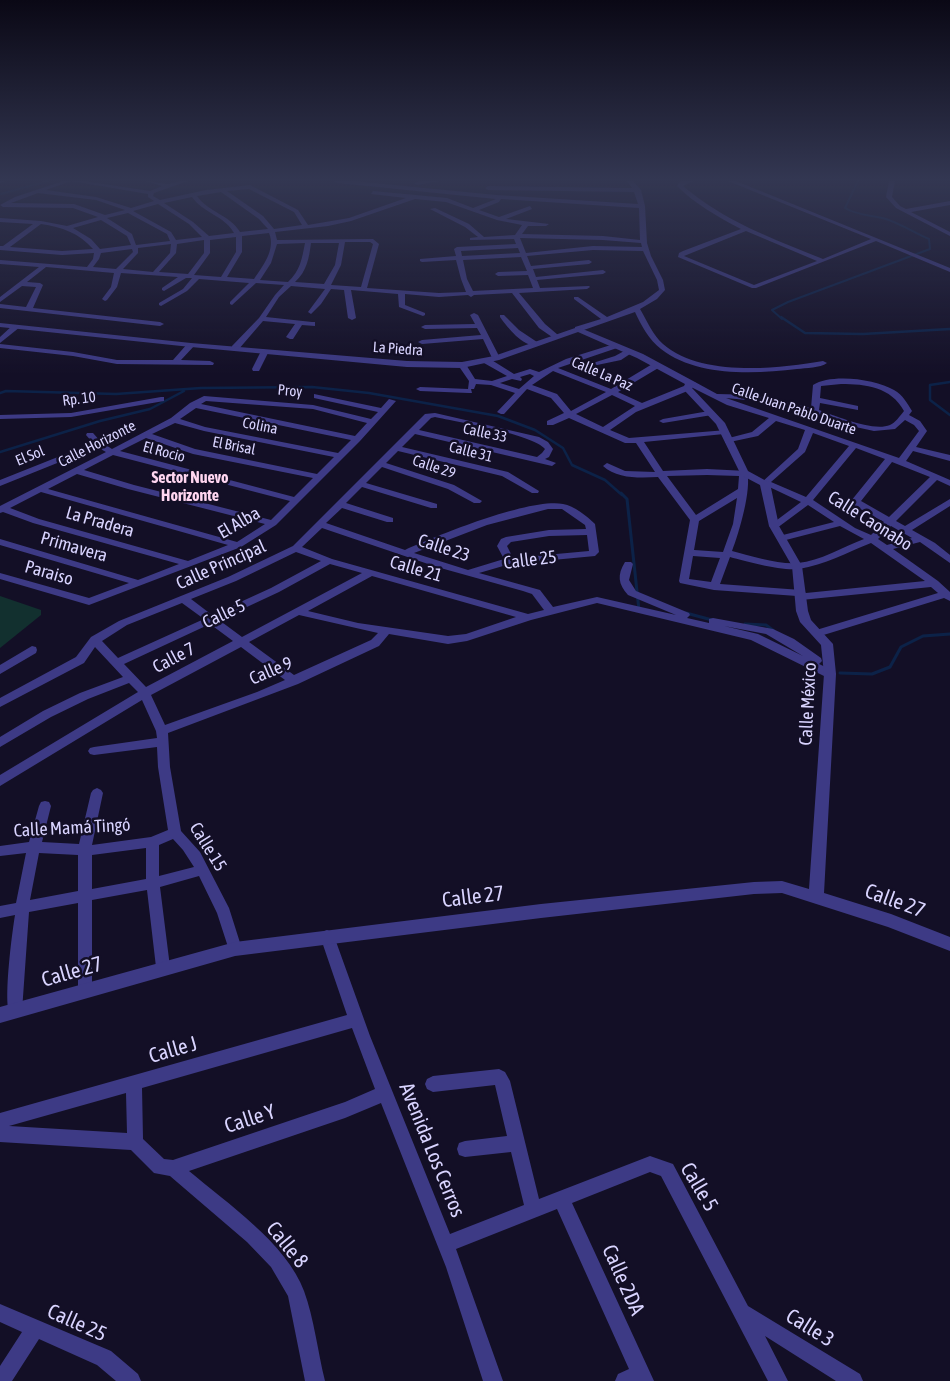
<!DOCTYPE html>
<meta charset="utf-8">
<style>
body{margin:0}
canvas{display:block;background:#130f26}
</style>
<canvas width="950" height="1381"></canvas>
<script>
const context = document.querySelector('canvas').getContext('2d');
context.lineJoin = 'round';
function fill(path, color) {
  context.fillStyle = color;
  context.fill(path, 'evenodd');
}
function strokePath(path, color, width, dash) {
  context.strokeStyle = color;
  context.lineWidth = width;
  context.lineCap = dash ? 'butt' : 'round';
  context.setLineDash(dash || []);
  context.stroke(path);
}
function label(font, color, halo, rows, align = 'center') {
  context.font = font + ' "Asap Condensed",sans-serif';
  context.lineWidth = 5;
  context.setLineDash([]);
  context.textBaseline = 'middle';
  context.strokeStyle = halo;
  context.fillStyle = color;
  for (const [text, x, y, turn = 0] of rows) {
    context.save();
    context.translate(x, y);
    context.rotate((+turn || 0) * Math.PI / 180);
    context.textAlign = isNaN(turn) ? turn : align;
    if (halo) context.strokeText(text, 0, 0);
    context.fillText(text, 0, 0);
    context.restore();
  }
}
const green = new Path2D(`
 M0,596L41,610V615L0,648Z`);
const streamFar2 = new Path2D(`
 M1,194L48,181
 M782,319L772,310L788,302L930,249L929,239C915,233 901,224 886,219C872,215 858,216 845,208L858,181`);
const streamFar1 = new Path2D(`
 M781,317L805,333L863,334L950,329
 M950,382L930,385V400L950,415
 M0,393L6,391L116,394L201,388L312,387L369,393L498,416L535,430L563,448L572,465L605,480L622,495
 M0,452L100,421L150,409L184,391`);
const stream = new Path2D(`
 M621,493L627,499L639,610
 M686,613L712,620
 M745,624L766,625L774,631
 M840,673L872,674L890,667L901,647L923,636L950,634`);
const minor = new Path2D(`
 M0,181H5L0,183Z
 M63,181H71L46,190L96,197L131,208L154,201L148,197V194L71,181H84L150,191L162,186L146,181L168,184L180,181H188L154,193L153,196L160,200L206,190L250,185L298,210L308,225L349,218L406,198L371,194L373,191L447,198L473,208L496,199L337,183L334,181H354L496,195L638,204L634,192L488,190L485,188L488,186L632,188L627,181H633L641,190L645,206L647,243L651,256L663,280L665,290L657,299L640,309C647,321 653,335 663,344C700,377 778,369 823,361L827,363C820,368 806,368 797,369C754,374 697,377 661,349C649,340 641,325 635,312L581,331H575V327L601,319L574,299V297H578L607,317L643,302L659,290L657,280L643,251L593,250L527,256L531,266L589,260L592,262L589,264L533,269L536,277L603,270L606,272L603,274L537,280L540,288L589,286L590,287L587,289L519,293L545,324L558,335V339H555L539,328L512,293L474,295L471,297L468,295L439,297L405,294V305L425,313V315L423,316L399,307L398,294L351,290L356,318L352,320L348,318L344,290L331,289L321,304L311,314L308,312L325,289L291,286L279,297L266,317L312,322H315V326L302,325L293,339H290L286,337L295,324L263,321L238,350H232V346L259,318L275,295L284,285L256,283L232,305L230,304V302L249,283L199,279L187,291L161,306L159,305V303L183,289L192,278H186L164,291L162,290V288L178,277L121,273L117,287L107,300L105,301L102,299L111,287L114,273L46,267L27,282L40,283L43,285L33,308L160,322L164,324L160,326L0,308V304L26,307L36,287L22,286L0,302V297L39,267L0,264V260L87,267L93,259L94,253L62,255L0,250V246H3L33,224L0,222V218L41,221L67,226L98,217L73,208L3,207L0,205L15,197ZM249,189L294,212L302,225L274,229L263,216L227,191ZM221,192L259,219L268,229L240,232C230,215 208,212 197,196ZM38,193L96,200L125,210L105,215L74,204L11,203ZM192,197C203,213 225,216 234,233L209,236L193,222L164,203ZM415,199L446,202L497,220L522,225L515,235L484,237L469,224L435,208L430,209L465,227L478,237L470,238V240L514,239L516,244L457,247L454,249L456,256L420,259V261L422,262L456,260L461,279L466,292L439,293L367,288L379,244L373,239L277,240L275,232L328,226L351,221ZM501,199L639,208L640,240L603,236L522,234L528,226H546L549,224L506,219L532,209L530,206L499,217L479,210L499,202ZM158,204L189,224L202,237L176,240L171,232L133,211ZM128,213L167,234L170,241L136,245L132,234L107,218ZM101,220L127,236L131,245L100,249L91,239L73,228ZM41,224C62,227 79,233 93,249L62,251L10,247ZM269,233C276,249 263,266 254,279L227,277L242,252V236ZM236,237V252L221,277L194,275L210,253V240ZM520,238L603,240L641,243L642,247L593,246L526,253ZM204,240V253L188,274L159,272L176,253L177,244ZM345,242H370L373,244L361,287L331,285L341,265ZM305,243C302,259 300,271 288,282L260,280L271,263L277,244ZM311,243H339L335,265L324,284L295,282C307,271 309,258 311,243ZM171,244L170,253L153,272L123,269L138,253V248ZM518,248L520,253L462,256L461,251ZM132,249L133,252L116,269L93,267L99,259L101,253ZM521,257L527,271L498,272L495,274L498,276L528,275L533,288L473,291L467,279L463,260Z
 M421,181H440L417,185L414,183Z
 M683,181H693L683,186C724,221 773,239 823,259L871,239L728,181H736L950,268V272L876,241L756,288H752L678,257L679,253L683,251L741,229C718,217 695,204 677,186L679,182ZM746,231L817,261L754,285L684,256Z
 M889,181H895L892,197L900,206L906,209L950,201V205L911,212L950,232V236L896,208L886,197Z
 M474,313L478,315L500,358L499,360H493L483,339L422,344L418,342L422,340L481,335L477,328L425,329L421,327L425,325L475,324L470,315Z
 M500,315H504L519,330L537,342V346C522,346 508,328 500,317Z
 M13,325L20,327L0,343V337Z
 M188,343L195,345L181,360L210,361L214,363L213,365L117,364L73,356L0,348V344L73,352L117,360H173Z
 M614,344L618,346L617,348L558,368L611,389L654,363H660V367L618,392L642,403L684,386H690V390L636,412L610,430L629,438L727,430L728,432L724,434L644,442L663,471L707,469L747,471C752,489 739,533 732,551C750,556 780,565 798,563C820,561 843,547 864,539L840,526L782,541L779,540V536L834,522L808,505L777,528L774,529L769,526L801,502L761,483L798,449L805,430L776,421L758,436L725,443V439L752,432L769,418L727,405L689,386V382H695L717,394L755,395L811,408L813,385C831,373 876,379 894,390C903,395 907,403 912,411L909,415L920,421L927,431L916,447L950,455V461L913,451L906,461L950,480V486L937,480L896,521L905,526L950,499V506L912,530L935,543L950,555V563L920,542L893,549L938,581L950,592V601L944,598L817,637L812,633L813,631L938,593L931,587L801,600L797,599V596L714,590L680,583L679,581L690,520L658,477C640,478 617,479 603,466L607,463L625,471L655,472L636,443H625L569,418L553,425H547V421L564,413L551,398L527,389L504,414H501L497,412L515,393L491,385L476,384L474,389H471L472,393H469L420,391L416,389L420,387L468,389L469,381L458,365L462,363H465L475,379L492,381L507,376L484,363V359H490L514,374L530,369L539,372L566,359ZM553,371L606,392L571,411L557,394L532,385ZM530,374L534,376L519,389L500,383L512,379L521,381L522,379L520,377ZM841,384C866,384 891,387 904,411C900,416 895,423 890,425C873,432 836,416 819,410L820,403L858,410V406L820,398L821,386ZM612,395L635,406L603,427L576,414ZM726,398L767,402L851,426L874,431L895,429L905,420L914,425L919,431L899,458ZM813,433L849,446L806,497L771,482L805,452ZM856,448L885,459L851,501L855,506L884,522L871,535L855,528L813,500ZM892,462L930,477L889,517L861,501ZM707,475L739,476L738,489L696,515L667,476ZM737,498L733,524L723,552L694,550L699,521ZM891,526L912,538L887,545L878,539ZM871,543L925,581L806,593L801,590L720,584L730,557C748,562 781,571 799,569C824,565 848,552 871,543ZM693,556L720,558L711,582L689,579Z
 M262,349L269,351L259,371H253L252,369Z
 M626,350L633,352L621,360L597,365L593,363L615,356Z
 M314,394L381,408L389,399L396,401L360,441L276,525L241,547L89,605L0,579V573L89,598L129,583L0,545V539L138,580L179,564L33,523L3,512L0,513V506L106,452L97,447L0,486V480L93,443L86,435L87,433H93L101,442L112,449L171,418L190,403L204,396L313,405L371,419L378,412L314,398ZM206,401L313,409L367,423L355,436L201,404ZM196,408L351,440L338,453L205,427L180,419ZM175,423L204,431L334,457L317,474L195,449L152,434ZM146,438L193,454L313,478L294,497L120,451ZM113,455L290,501L271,520L134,485L84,470ZM77,474L128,489L265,524L237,542L48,489ZM41,492L228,545L188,561L39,519L10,508Z
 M161,397H164V401L71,417L0,419V415L71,413Z
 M709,411H712V415L663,423L659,421L663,419Z
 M435,413L539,437L548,442L553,449L549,457L545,459L556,463L552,466L415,434L402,447L508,472L539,491L538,493H532L502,476L398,451L386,463L454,485L482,501L480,503H474L448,489L382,467L366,483L437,504V508H431L362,487L346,503L393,518V522H387L342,508L326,523L405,550C439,535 529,498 563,504C574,506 587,516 595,524L599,552L595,556L510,564L479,573L540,590L553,607L597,597L676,615L628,595C618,584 617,575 625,562H631L633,564L629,580L636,591L689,613L690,615L687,618L709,623V619L713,618L773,629L794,639L821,658L822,661L819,664L834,671L836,674L834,677H826L751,640L597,603L531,620L467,641L448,644L389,634L379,646L298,684L168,733L170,767L181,831L200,852L229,908L242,949L240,953L235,955L230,953L217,913L199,876L160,887L170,967L168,972L163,973L158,972L156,967L147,890L92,900V991L90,996L85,998L80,996L78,991V903L29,912L22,1011L20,1016L15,1018L10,1016C3,1002 12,934 15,915L0,918V906L16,903L26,853L0,856V846L29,842L39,806L41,802L45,801L49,802L51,806L42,842L79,844L91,793L93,790L97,788L101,790L103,793L92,845L151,837L168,830L158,767L157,747L94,755L90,754L88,751L90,748L94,747L157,738L156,731L142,700L0,786V775L138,692L129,683L88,699L51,717L0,747V737L43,711L80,693L123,677L95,647L84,663L0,707V698L76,657L91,637L119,621L228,577L293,546L425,414ZM435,417C457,422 533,434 545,449L542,453L537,457L419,430L431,418ZM548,509H562L585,525L586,529L549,530L506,537L501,539L497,546L504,559L468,570L414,553L487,525ZM322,528L437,567L523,591L532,594L544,610L528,614L332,559L302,547ZM587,535L589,551L513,558L507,546L511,542L549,536ZM296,552L321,561L271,588L212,615L191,599L236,581ZM330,564L362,573L242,637L219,620L279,592ZM372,576L516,617L466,634L448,636L358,623L308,611ZM182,603L204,619L118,658L102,641L127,625ZM299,615L378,633L371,640L294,675L249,642ZM210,624L233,641L146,687L124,664ZM724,626L766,634L803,656L758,634ZM241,647L285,680L257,692L165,725L151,695ZM173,839L183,850L194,867L159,876V845ZM146,848V879L92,889V855ZM39,853L78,855V891L30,900Z
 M32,646L36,647L37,650L36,653L0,674V665Z
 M327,930L332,932L334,936L370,1036L450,1234L524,1205L511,1152L465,1157L459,1155L457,1149L459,1143L465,1141L507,1136L495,1085L433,1092L427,1089L425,1084L427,1079L433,1076L499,1069L505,1072L510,1081L539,1199L650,1156L673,1164L748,1306L860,1374L863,1381H836L765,1336L788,1381H768L661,1176L650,1172L572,1203L654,1381H615L618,1374L629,1369L557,1209L456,1249L503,1381H483L446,1267L381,1103L345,1118L189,1171C227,1203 287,1244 304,1291C314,1318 318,1353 325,1381H305L288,1296L271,1267L247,1242L170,1176L154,1173L131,1150L0,1142V1113L347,1015L320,936L322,932ZM352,1028L375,1089L345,1102L173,1160L164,1159L143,1139L142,1088ZM126,1093L127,1133L9,1126Z
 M0,1304L111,1351L138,1374L141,1381H116L97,1365L39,1339L12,1381H0V1366L22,1332L0,1322Z`);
const tertiary = new Path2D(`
 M0,323L191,343L407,361L462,362L494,356L578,327L643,354L695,382L696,384L692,388L725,423L748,471L770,483L779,526L802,566L808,611L811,620L833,644L836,674L824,893L891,914L950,937V951L888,927L782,893L754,894L541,918L235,956L0,1023V1007L235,942L541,904L754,882L782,881L809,889L824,674L821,645L800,622L796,611L792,566L769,526L760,485L741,475L716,424L685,391L684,386L685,384L637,358L578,332L499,360L462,368L407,367L191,347L0,327Z`);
const farStreetnames = [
 ["La Piedra",398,349,4],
 ["Calle La Paz",602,374,23],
 ["Proy",290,391,5],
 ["Rp. 10",79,399,-7],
 ["Calle Juan Pablo Duarte",794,409,19],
 ["Colina",260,426,11],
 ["Calle 33",485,433,12],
 ["Calle Horizonte",97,444,-27],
 ["El Brisal",234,446,11],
 ["El Rocio",164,452,15],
 ["Calle 31",471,452,14],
 ["El Sol",30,456,-22],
 ["Calle 29",434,467,18]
];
const farNeighbourhoodnames = [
 ["Sector Nuevo",190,478],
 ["Horizonte",190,496]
];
const streetNames = [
 ["Calle Caonabo",870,521,32],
 ["La Pradera",100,522,16],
 ["El Alba",239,523,-30],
 ["Primavera",74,547,16],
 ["Calle 23",444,548,18],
 ["Calle 25",530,560,-7],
 ["Calle Principal",221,565,-24],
 ["Calle 21",416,569,16],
 ["Paraiso",49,573,16],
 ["Calle 5",224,614,-25],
 ["Calle 7",174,658,-28],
 ["Calle 9",271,671,-23],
 ["Calle México",808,704,-87],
 ["Calle Mamá Tingó",72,828,-3],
 ["Calle 15",208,847,58]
];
const nearStreetnames = [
 ["Calle 27",473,897,-7],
 ["Calle 27",895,901,20],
 ["Calle 27",72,972,-16],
 ["Calle J",173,1050,-16],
 ["Calle Y",250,1119,-18],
 ["Avenida Los Cerros",432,1150,68],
 ["Calle 5",699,1187,59],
 ["Calle 8",287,1245,51],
 ["Calle 2DA",623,1280,66],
 ["Calle 25",77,1323,24],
 ["Calle 3",810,1328,32]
];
fill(green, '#12302f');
strokePath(streamFar2, '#0c2248', 2);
strokePath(streamFar1, '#0c2248', 2.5);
strokePath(stream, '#0c2248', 3);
fill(minor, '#3d3a85');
fill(tertiary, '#3d3a85');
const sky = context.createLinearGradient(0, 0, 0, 374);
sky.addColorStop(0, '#0a0815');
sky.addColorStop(0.48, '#333752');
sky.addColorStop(1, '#33375200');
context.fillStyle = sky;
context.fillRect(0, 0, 950, 374);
label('15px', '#d9d4ff', '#130f26', farStreetnames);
label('bold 16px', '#ffd6f0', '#130f26', farNeighbourhoodnames);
label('18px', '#d9d4ff', '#130f26', streetNames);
label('21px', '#d9d4ff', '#130f26', nearStreetnames);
</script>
